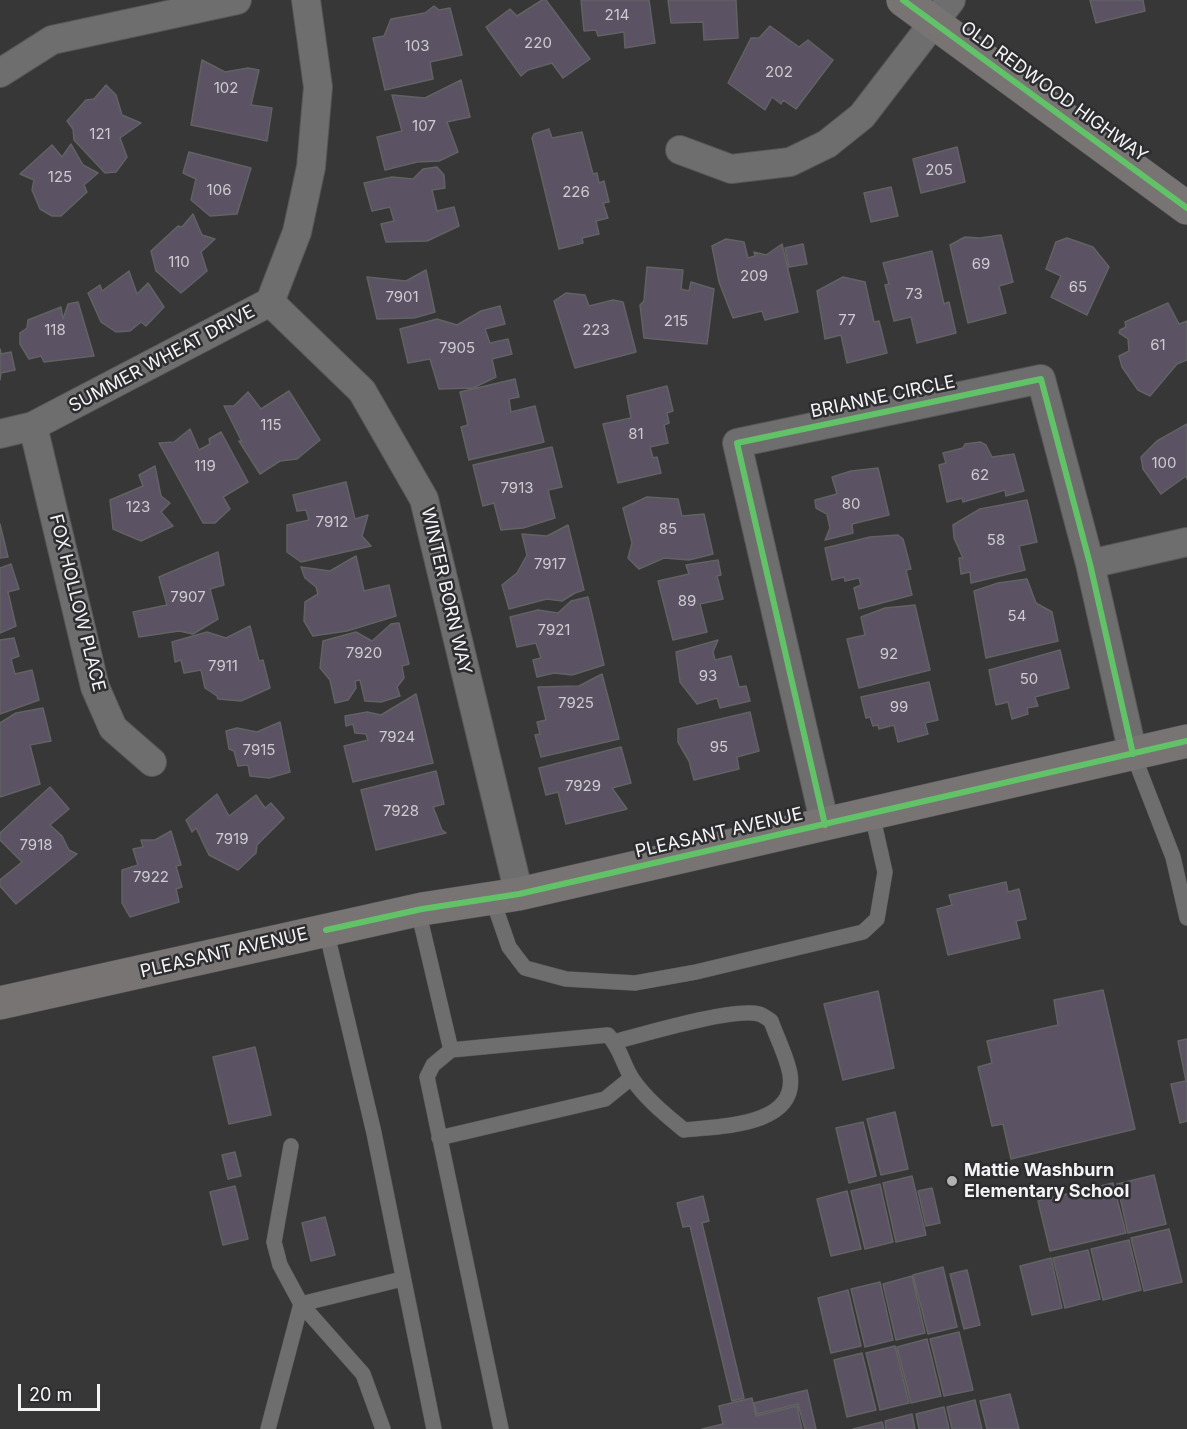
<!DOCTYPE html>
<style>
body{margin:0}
#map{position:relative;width:1187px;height:1429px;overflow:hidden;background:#373738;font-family:Inter,sans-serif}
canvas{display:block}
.scale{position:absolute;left:18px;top:1384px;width:82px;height:27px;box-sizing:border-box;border:3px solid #f4f3f5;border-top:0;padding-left:8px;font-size:18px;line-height:21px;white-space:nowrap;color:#f4f3f5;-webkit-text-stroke:4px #2d2c2e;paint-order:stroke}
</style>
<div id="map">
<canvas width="1187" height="1429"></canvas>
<div class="scale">20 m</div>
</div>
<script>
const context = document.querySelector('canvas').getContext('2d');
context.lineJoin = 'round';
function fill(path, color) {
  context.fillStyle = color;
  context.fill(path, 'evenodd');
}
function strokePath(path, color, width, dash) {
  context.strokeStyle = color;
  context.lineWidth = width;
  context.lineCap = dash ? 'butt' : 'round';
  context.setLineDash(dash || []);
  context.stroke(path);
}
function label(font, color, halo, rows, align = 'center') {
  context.font = font + ' Inter,sans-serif';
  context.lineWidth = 5;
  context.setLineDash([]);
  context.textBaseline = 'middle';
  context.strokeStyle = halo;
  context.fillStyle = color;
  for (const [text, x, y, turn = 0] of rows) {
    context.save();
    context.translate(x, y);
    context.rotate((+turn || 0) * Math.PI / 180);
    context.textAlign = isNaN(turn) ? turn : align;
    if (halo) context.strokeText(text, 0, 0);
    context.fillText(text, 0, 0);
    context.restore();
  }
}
const building = new Path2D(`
 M542,0H546L590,59L563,78L552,63L528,70L521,76L486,27L510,9L517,16Z
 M581,0H649L655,43L625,48L624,32L598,36L596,30L584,31Z
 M668,0H736L738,38L704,40L703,22L671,23Z
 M1090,0H1143L1145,11L1096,23Z
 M434,6L439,10L450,8L462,55L430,62L433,79L385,90L373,38L384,36L391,19L425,13Z
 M770,26L799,47L808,40L833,60L796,109L783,100L781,104L772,97L765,110L728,83L751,38H759Z
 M202,60L225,72L248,68L259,70L251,105L272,108L267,141L191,125Z
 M461,80L470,117L447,122L458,152L439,161L417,162L385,170L377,137L402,131L392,95L425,98Z
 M106,85L116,95L122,115L141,123L120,138L127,157L116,172L105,173L74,140L73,129L67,121L86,100L94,99Z
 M549,129L552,138L582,132L593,174L597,173L599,183L604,181L609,202L603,203L608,218L596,221L599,234L582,238L583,243L559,249L532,138L534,134Z
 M71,144L83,165L98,173L84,185L87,192L61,216H52L40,209L32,190L34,180L20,174L52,145L62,157Z
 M957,147L965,182L921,193L913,159Z
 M189,152L251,168L237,214L210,216L191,200L196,179L183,173Z
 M437,167L444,175L445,188L432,190L437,211L454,207L459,226L427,241L386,242L381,224L394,221L390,207L372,211L364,183L392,177L413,179L423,169Z
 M891,187L898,216L871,222L864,193Z
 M193,214L202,235L215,239L201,252L207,271L181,293L156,271L151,251L178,226L182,227Z
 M1001,235L1013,282L999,286L1006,313L968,323L950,245L965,237L980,238Z
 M1067,238L1093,247L1109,267L1087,315L1051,297L1061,276L1046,269L1056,242Z
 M726,239L744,242L748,258L755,256L754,252L766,255L782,244L798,312L765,320L762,311L733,318L719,282L712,246Z
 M803,244L807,264L789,267L785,248Z
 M932,251L944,304L949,302L956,333L917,343L911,317L894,321L885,285L889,284L883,263Z
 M647,267L683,270L681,289L689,291L691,282L714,289L707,344L644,338L640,305L644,301Z
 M426,270L435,312L414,318L377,319L367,277L406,281Z
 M129,271L137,294L148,283L164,307L146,326L141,322L130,331L116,332L101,322L88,293L100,285L102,291Z
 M843,277L865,282L874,322L879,321L887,353L847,363L841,335L825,339L817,291Z
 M566,293L585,295L589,306L613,300L623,302L636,352L575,368L554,301Z
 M78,302L94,356L44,362L41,356L29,359L20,344V333L27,328L28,320L61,307L63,319L68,304Z
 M1168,303L1179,324L1187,321V360L1177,364L1150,396L1138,390L1122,367L1119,356L1129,351L1128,339L1119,333L1120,330L1126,327L1125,322Z
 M500,306L505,324L485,329L490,343L508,339L512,354L492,359L496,377L473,388L439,389L430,359L408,363L400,329L437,319L457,325L481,311Z
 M0,349L1,354L11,352L15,370L1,373L0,380Z
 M515,379L519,397L509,399L511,412L535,406L544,442L469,460L461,427L468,425L460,392Z
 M667,386L673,411L667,413L669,423L664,425L668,443L650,447L653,458L657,457L661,473L618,483L603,424L631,418L627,396Z
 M289,391L320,440L297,459L280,461L260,474L239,441L242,442L224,406H234L248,392L261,409Z
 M1187,424V479L1186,476L1161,494L1143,469L1141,457L1157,441Z
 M190,429L199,450L210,444L209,439L221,432L248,482L223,497L230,509L215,523H203L159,443L174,442Z
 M980,442L986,445L992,457L1014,454L1024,491L1006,496L1005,490L963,502L962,498L947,502L939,465L946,463L943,453L963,448L965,444Z
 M552,447L562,487L548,490L555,518L523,528L501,530L494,503L483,506L473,465Z
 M155,466L161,496L170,503L161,512L173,526L141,541L113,529L110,500L143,486L139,475Z
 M878,468L889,515L852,524L853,533L825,540L830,528L827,514L816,508L815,500L837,494L832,477L851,471Z
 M346,482L355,519L368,515L362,536L371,546L301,562L287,552V525L309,520L306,510L297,511L293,495Z
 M647,497L678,499L682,516L704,514L713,554L689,560L664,558L639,569L628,558L632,543L623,508Z
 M1027,500L1037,542L1019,546L1025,570L971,583L970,572L961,574L959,558H963L954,538L953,525L980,509Z
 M0,524L8,557L0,558Z
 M568,525L584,590L575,593L562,601L547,599L509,609L502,585L517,573L527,555L522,534L547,536Z
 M898,535L903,539L911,569L906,570L912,595L859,609L854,588L861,585L859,578L845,581L844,577L832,580L825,548L870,537Z
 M218,552L224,585L210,589L218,619L193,634L179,631L139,637L133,612L167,605L159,577Z
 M356,556L364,591L389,585L396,616L347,631L313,636L304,621L305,602L318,594L316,587L305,578L301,567L330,571Z
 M718,560L721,575L717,576L723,599L700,604L707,632L673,640L658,581L689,574L686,565Z
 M11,564L19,589L8,592L16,626L0,633V568Z
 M1027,579L1036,603L1052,612L1058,641L986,658L974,591L998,583Z
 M588,597L604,665L572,675L554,673L537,677L533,660L541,658L536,643L517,647L510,617L538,610L558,613L571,601Z
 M915,605L930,670L859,688L847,639L865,635L861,617L885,608Z
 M399,623L409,664L402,666L404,678L397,687L400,696L381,702L365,701L360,680L355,681L356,688L348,700L335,703L330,680L320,668L323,641L356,632L372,641L391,624Z
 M250,626L259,661L263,660L270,688L241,701L218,699L217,696L205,688L201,670L184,673L181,660L175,662L172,642L207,632L226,638Z
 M14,638L19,656L11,659L15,674L32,670L39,700L0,714V640Z
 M718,640L713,652L715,660L731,656L739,687L746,686L750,701L720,708L717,698L697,704L680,682L676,652Z
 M1060,650L1069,688L1035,697L1038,706L1027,708L1028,714L1012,719L1008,702L996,705L989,670Z
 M602,674L619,739L541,757L535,735L540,734L537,722L546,720L538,687L579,686Z
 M929,682L938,720L925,723L928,734L898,742L894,725L879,729L878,725L873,726L870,717L866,718L861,697Z
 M416,694L433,763L353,782L344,746L368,740L366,734L355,733L353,724L346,726L345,716L367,712L381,715Z
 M43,708L51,741L30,745L40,784L0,797V723L16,713Z
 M750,712L759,751L737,757L739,769L694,780L689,761L678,742V729Z
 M280,722L290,772L269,778L250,776L248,765L238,766L234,751L229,749L226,731L237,728L257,732Z
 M621,747L631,783L612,788L627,809L566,824L558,792L546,795L539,768Z
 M436,771L444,804L433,807L442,830L446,833L376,850L361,790Z
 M50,787L69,809L50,825L62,836L69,850L77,854L16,904L0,886V880L22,862L0,840V833Z
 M217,794L229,816L256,795L265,808L271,803L284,818L257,845L256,853L238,870L209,855L196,828L192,832L186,820Z
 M171,831L181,865L176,866L182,887L176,889L179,902L130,917L122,903V870L138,865L133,849L143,847L141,840H155Z
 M1006,882L1008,892L1019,889L1026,919L1016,921L1020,938L948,955L937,909L952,905L949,895Z
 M1103,990L1135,1129L1011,1159L1003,1124L992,1126L978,1067L992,1063L987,1041L1058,1025L1054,1000Z
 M878,991L894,1068L843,1080L824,1004Z
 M1187,1039V1121L1180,1123L1171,1084L1186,1081L1178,1041Z
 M255,1047L271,1115L229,1124L213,1057Z
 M895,1112L908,1169L881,1175L867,1119Z
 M863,1122L876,1176L849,1183L836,1128Z
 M235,1152L241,1176L228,1179L222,1155Z
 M1154,1175L1166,1224L1128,1233L1117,1184Z
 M912,1176L926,1235L896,1242L883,1183Z
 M1113,1183L1126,1233L1050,1251L1038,1201Z
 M880,1184L893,1242L865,1249L851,1191Z
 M235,1186L248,1239L223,1245L210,1192Z
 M932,1188L940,1223L926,1226L918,1191Z
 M847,1191L861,1249L831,1256L817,1199Z
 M703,1196L709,1221L702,1223L744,1398L732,1401L690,1226L683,1227L677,1203Z
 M325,1217L335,1255L311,1261L302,1223Z
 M1169,1229L1182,1282L1144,1291L1131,1238Z
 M1129,1240L1141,1290L1103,1300L1091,1249Z
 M1088,1250L1100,1299L1065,1308L1053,1258Z
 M1051,1258L1062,1308L1032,1315L1020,1266Z
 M943,1267L957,1327L928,1334L913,1275Z
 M967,1270L980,1325L964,1329L950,1274Z
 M912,1276L925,1333L896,1340L883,1284Z
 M880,1282L893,1340L865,1347L851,1289Z
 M848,1290L861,1346L831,1353L818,1298Z
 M959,1332L973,1390L944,1396L930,1339Z
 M927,1339L941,1396L911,1403L897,1347Z
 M895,1346L909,1403L880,1410L866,1353Z
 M862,1353L876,1410L847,1417L834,1360Z
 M807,1390L816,1429H805L798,1404L757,1414L754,1403Z
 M1010,1394L1019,1429H987L980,1401Z
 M752,1398L756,1416L797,1406L802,1429H702L723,1424L719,1406Z
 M975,1400L982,1429H952L947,1407Z
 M944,1407L949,1429H919L916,1414Z
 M912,1414L915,1429H886L885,1421Z
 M882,1422L884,1429H853Z`);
const lane = new Path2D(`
 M1133,754L1173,857L1187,918
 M492,898L509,947L525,968L566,979L635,983L696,972L863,932L877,919L885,872L872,814
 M418,910L451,1050L433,1065L427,1077L501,1429
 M326,930L374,1133L434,1429
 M451,1050L608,1035C621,1048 623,1066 633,1080C647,1100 666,1115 684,1130C719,1126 798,1127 790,1074C787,1057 777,1038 771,1021C768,1019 763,1015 759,1014C734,1007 644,1034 614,1042
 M439,1138L605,1099L631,1078
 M291,1146L274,1242L280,1265L301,1304L363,1374L383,1429
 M268,1429L301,1304L402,1279`);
const street = new Path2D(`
 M0,73L52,40L237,0
 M680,150L731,169L790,162L827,144L862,116L951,0
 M270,302L362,391L424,499L519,894
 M33,426L95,687L113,728L152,762
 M0,434L33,426L270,302L297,232L311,167L318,87L306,0
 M1090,564L1187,542
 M825,825L737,443L1041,379L1090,564L1133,754`);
const secondary = new Path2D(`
 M903,0L1187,208
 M0,1003L422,909L519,894L1187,741`);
const cycleway = new Path2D(`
 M903,0L1187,208
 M825,825L737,443L1041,379L1090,564L1133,754
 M326,930L422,909L519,894L1187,741`);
const markers = [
 [952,1181,6,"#b2b1b3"]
];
const numberNames = [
 ["214",617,15],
 ["220",538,43],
 ["103",417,46],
 ["202",779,72],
 ["102",226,88],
 ["107",424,126],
 ["121",100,134],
 ["205",939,170],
 ["125",60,177],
 ["106",219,190],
 ["226",576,192],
 ["110",179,262],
 ["69",981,264],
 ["209",754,276],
 ["65",1078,287],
 ["73",914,294],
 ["7901",402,297],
 ["77",847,320],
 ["215",676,321],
 ["118",55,330],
 ["223",596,330],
 ["61",1158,345],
 ["7905",457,348],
 ["115",271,425],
 ["81",636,434],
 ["100",1164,463],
 ["119",205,466],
 ["62",980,475],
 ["7913",517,488],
 ["80",851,504],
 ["123",138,507],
 ["7912",332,522],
 ["85",668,529],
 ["58",996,540],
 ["7917",550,564],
 ["7907",188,597],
 ["89",687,601],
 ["54",1017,616],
 ["7921",554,630],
 ["7920",364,653],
 ["92",889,654],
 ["7911",223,666],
 ["93",708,676],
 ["50",1029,679],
 ["7925",576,703],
 ["99",899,707],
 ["7924",397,737],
 ["95",719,747],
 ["7915",259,750],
 ["7929",583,786],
 ["7928",401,811],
 ["7919",232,839],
 ["7918",36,845],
 ["7922",151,877]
];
const streetNames = [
 ["OLD REDWOOD HIGHWAY",1054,92,36],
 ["SUMMER WHEAT DRIVE",162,359,-28],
 ["BRIANNE CIRCLE",883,397,-12],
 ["WINTER BORN WAY",446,591,77],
 ["FOX HOLLOW PLACE",77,603,76],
 ["PLEASANT AVENUE",719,833,-13],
 ["PLEASANT AVENUE",224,953,-13]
];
const poiNames = [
 ["Mattie Washburn",964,1171],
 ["Elementary School",964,1192]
];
fill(building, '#5b5363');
strokePath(building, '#626263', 1.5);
strokePath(lane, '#565657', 16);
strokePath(street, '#565657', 30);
strokePath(secondary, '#565657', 34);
strokePath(lane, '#6f6e6f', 15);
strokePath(street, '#6f6e6f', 28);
strokePath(secondary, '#787474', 33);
strokePath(cycleway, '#61c268', 6);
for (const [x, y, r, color] of markers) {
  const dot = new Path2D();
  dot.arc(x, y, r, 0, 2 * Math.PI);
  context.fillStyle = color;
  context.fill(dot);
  strokePath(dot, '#2d2c2e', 2);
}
label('15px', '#cecbd0', null, numberNames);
label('18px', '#f4f3f5', '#2d2c2e', streetNames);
label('bold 18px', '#f4f3f5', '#2d2c2e', poiNames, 'left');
</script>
